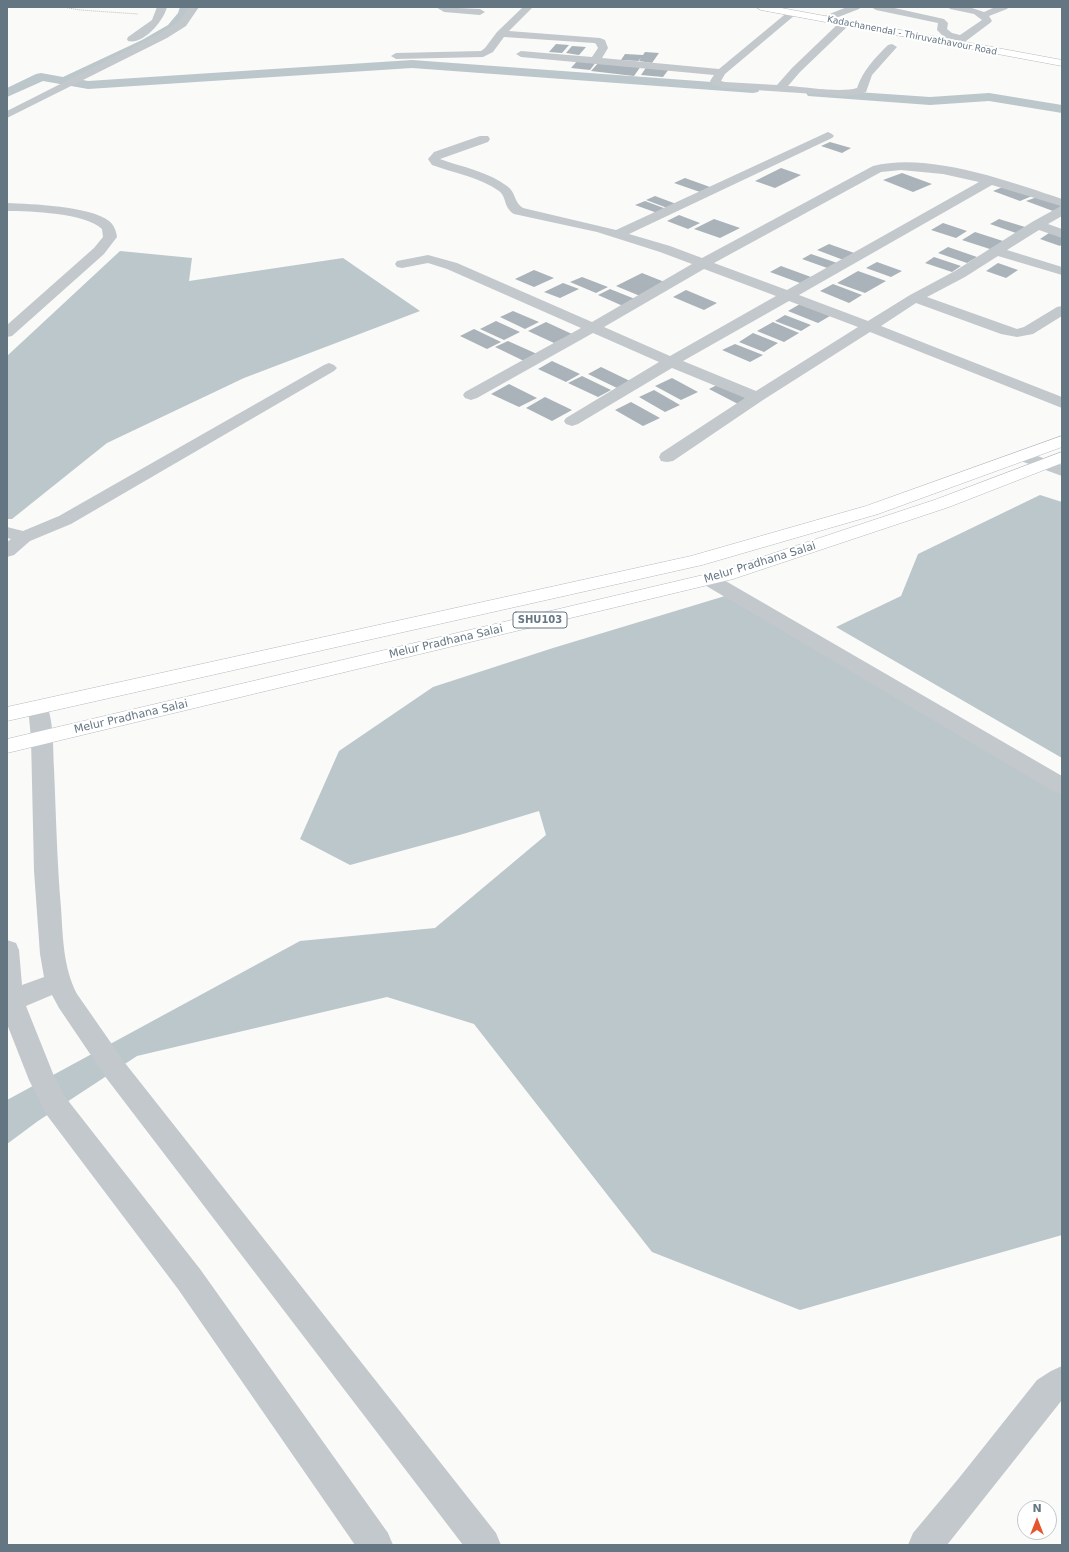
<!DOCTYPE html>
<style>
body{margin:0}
#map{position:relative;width:1069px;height:1552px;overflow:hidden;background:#fafaf8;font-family:"DejaVu Sans",sans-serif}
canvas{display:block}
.frame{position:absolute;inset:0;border:8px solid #657683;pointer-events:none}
.north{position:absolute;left:1017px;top:1500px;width:40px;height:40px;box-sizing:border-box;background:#fff;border:1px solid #c1c8cd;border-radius:50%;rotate:0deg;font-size:11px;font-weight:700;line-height:16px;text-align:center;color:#657683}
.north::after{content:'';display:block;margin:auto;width:14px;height:18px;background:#e4572e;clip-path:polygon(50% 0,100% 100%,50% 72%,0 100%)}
</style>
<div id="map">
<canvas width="1069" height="1552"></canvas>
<div class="frame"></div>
<div class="north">N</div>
</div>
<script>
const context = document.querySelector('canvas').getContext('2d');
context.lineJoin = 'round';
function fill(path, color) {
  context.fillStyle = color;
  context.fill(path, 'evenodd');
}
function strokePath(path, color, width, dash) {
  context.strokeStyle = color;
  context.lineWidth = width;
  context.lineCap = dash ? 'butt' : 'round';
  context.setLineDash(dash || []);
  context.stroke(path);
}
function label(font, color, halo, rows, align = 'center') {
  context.font = font + ' "DejaVu Sans",sans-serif';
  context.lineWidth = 4;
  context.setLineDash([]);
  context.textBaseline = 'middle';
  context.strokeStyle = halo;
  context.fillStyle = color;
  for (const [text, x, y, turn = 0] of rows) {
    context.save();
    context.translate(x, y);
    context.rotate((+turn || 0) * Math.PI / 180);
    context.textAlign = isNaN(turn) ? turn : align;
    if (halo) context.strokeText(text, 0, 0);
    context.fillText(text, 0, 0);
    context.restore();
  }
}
const water = new Path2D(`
 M120,251L192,258L189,281L343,258L420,311L244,378L107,443L12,519H7V356Z
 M1040,495L1062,502V758L836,627L901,596L918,554Z
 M725,596L1062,794V1235L800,1310L652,1252L474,1024L387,997L137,1056L38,1121L7,1144V1100L300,941L435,928L546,835L539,811L463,834L350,865L300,839L339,751L433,687L553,648Z`);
const canal = new Path2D(`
 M180,7H192L190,14L176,31L150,46L78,79L88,81L412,60L753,85L758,86L760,89L758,92L753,93L412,68L88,89L43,81L7,97V88L36,74L41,73L63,77L142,40L168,25L178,13Z
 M813,89L930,97L989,93L1062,105V113L989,101L930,105L808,96L806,93L808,90Z`);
const building = new Path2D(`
 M556,44L569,45L562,53L549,52Z
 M572,46L586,47L579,55L566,53Z
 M645,52L659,53L652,63L639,61L641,58L638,61L621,60L625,54L643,55Z
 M578,60L596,62L590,70L571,68Z
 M599,62L641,66L634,76L591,71Z
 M647,66L669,69L663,77L641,75Z
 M830,142L851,148L842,153L821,146Z
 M781,168L801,175L775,188L755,181Z
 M902,173L932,184L913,192L883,180Z
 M685,178L710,187L700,192L674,183Z
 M1005,186L1032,196L1020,201L993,191Z
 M655,196L679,205L670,209L646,200Z
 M1037,197L1062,206V207L1053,211L1026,201Z
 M645,201L669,210L660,214L635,205Z
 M679,215L700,223L688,229L667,221Z
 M714,219L740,228L720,238L694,229Z
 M999,219L1025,227L1016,233L990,224Z
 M943,223L967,231L956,238L931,230Z
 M1052,231L1062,235V244L1060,246L1040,239Z
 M975,232L1006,242L993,250L962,240Z
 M829,244L857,254L846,261L817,250Z
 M948,247L977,257L967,263L938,253Z
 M811,254L840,264L830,269L802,259Z
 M934,257L961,266L952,272L925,263Z
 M877,262L902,271L891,277L866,268Z
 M998,263L1018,270L1006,278L986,271Z
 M781,266L811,277L800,283L770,272Z
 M534,270L554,278L534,287L515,279Z
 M858,271L886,281L865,293L837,283Z
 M642,273L667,283L640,296L616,286Z
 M582,277L608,287L596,293L570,282Z
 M563,283L579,289L560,298L544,292Z
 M833,284L862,295L849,303L820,291Z
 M610,289L635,299L623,306L598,295Z
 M686,290L717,303L704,310L673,297Z
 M800,304L830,316L818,323L788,311Z
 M513,311L539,322L525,329L500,317Z
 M785,315L811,325L801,331L775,321Z
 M496,321L520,332L504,340L480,329Z
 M546,322L572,334L554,343L528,331Z
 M773,322L799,333L784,342L757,331Z
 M474,329L501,342L487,349L460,336Z
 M753,333L778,343L764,352L739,342Z
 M508,341L537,354L524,361L495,347Z
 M735,344L763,355L750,362L722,350Z
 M552,361L580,374L566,382L538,369Z
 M601,367L630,381L617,388L588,374Z
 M582,376L611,390L598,397L568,383Z
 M672,378L698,392L681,400L655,386Z
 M721,383L750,398L738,404L709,389Z
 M509,384L537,398L519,407L491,394Z
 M654,390L680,405L665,412L639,397Z
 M545,397L572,410L552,421L526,408Z
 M631,402L660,418L643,426L615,410Z`);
const path = new Path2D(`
 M63,7L80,10L138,14`);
const minor = new Path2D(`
 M157,7H167C164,20 144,45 128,41L127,39L128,37L152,20Z
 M189,7H199L186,26L167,38L7,118V111L159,34L178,22Z
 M436,7L480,9L485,12L480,15L444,12Z
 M523,7H533L509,31L600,38L605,40L608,48L602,58L719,69L789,11H795L797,13L795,15L725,74L721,81L725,82L777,85L792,68L841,21H849L850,23L849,25L800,72L788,86C807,87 841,93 857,88C863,70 875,58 888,45L892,44L897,47L872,75L866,92L857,95L845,96L725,88L712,85L710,81L714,75L521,57L516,54L521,51L592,57L598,48L596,44L594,43L504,37L493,52L483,57L396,59L391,56L396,53L481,51L485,48L497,32Z
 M847,7H861L859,9L828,21L825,22L820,19L822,17Z
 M871,7H890L944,19L948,23L947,29L952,33L960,35L982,20L974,14L950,9L948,7H969L984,12L995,7H1009L1007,9L989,16L992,21L990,23L966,41L954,47L949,44L953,40L944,37L937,30L938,23L876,10Z
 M828,132L832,134L834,136L832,138L629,234L670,246L702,258L873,166C929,152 1008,181 1062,199V216L1048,224L1062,229V238L1039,230L1007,250L1062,267V275L998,256L965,277L927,297L1017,329L1024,327L1057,307L1062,306V316L1033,334L1017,337L1001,334L916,303L881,326L1062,397V408L870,332L763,400L673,461L667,462L661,461L659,457L661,453L745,398L672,368L578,424L572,426L566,424L564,421L566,418L659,362L593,333L477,398L471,400L465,398L463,395L465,392L581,328L447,269L428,263L402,268L397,267L395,264L397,261L428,255L457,263L592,322L692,264L660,252L597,232L514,214C503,207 507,197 499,191C480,177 453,173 432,165L428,159L434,152L480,136H488L490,139L488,142L440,159C462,167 489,172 507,186C516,192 514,203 523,208L616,230ZM901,170L943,174L979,182L787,290L714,263L881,172ZM992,185L1061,206L1032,222L955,271L910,295L868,321L799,295ZM704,269L776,296L670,356L604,327ZM789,301L858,327L756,391L683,361Z
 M7,203C31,204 90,206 109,221C114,225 116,230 117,237L104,254L12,336L7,337V325L94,248L103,237L102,229C86,213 30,211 7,211Z
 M329,363L334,365L337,368L334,371L71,524L30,541L14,555L7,557V542L11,539L7,538V527L23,531L59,516L324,365Z
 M1024,451L1062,465V476L1018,460L1016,456L1018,452Z
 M710,574L717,576L1062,776V794L1054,792L703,584L701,580L703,576Z
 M38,700L45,702C54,716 53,751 54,768C56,815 57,861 61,908C63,937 63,967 77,994L125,1063L496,1533L501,1545H463L107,1079L59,1008L52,995L26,1006L54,1076L66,1098L200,1269L388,1533L393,1545H355L178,1289L46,1114L29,1080L7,1024V940L16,943L19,950L22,985L44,977L40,954L34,871L31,738L28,707L31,702Z
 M1062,1366V1400L947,1545H908L913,1533L959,1478L1037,1380L1051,1371Z`);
const major = new Path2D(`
 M756,7H776L1062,60V66L761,10Z
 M1062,436V447L878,514L702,565L7,721V707L691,556L866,506Z
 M1062,452V463L949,507L733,579L7,753V739L720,571L937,499Z`);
const farStreetnames = [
 ["Kadachanendal - Thiruvathavour Road",912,36,11]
];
const shields = [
 [540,620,54]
];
const shieldNames = [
 ["SHU103",540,620]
];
const streetNames = [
 ["Melur Pradhana Salai",760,563,-17],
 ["Melur Pradhana Salai",446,642,-13],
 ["Melur Pradhana Salai",131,717,-13]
];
fill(water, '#bbc7cb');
fill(canal, '#bbc7cb');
fill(building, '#aab3b9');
strokePath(major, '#b5babe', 1);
strokePath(path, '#bbbfc2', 1, [1, 1]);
fill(minor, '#c3c8cc');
fill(major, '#fff');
label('9px', '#657683', '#fff', farStreetnames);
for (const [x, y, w] of shields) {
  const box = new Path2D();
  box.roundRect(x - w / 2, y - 8, w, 16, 3);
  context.fillStyle = '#fff';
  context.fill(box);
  strokePath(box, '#657683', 1);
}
label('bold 10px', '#657683', null, shieldNames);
label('11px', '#657683', '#fff', streetNames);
</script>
